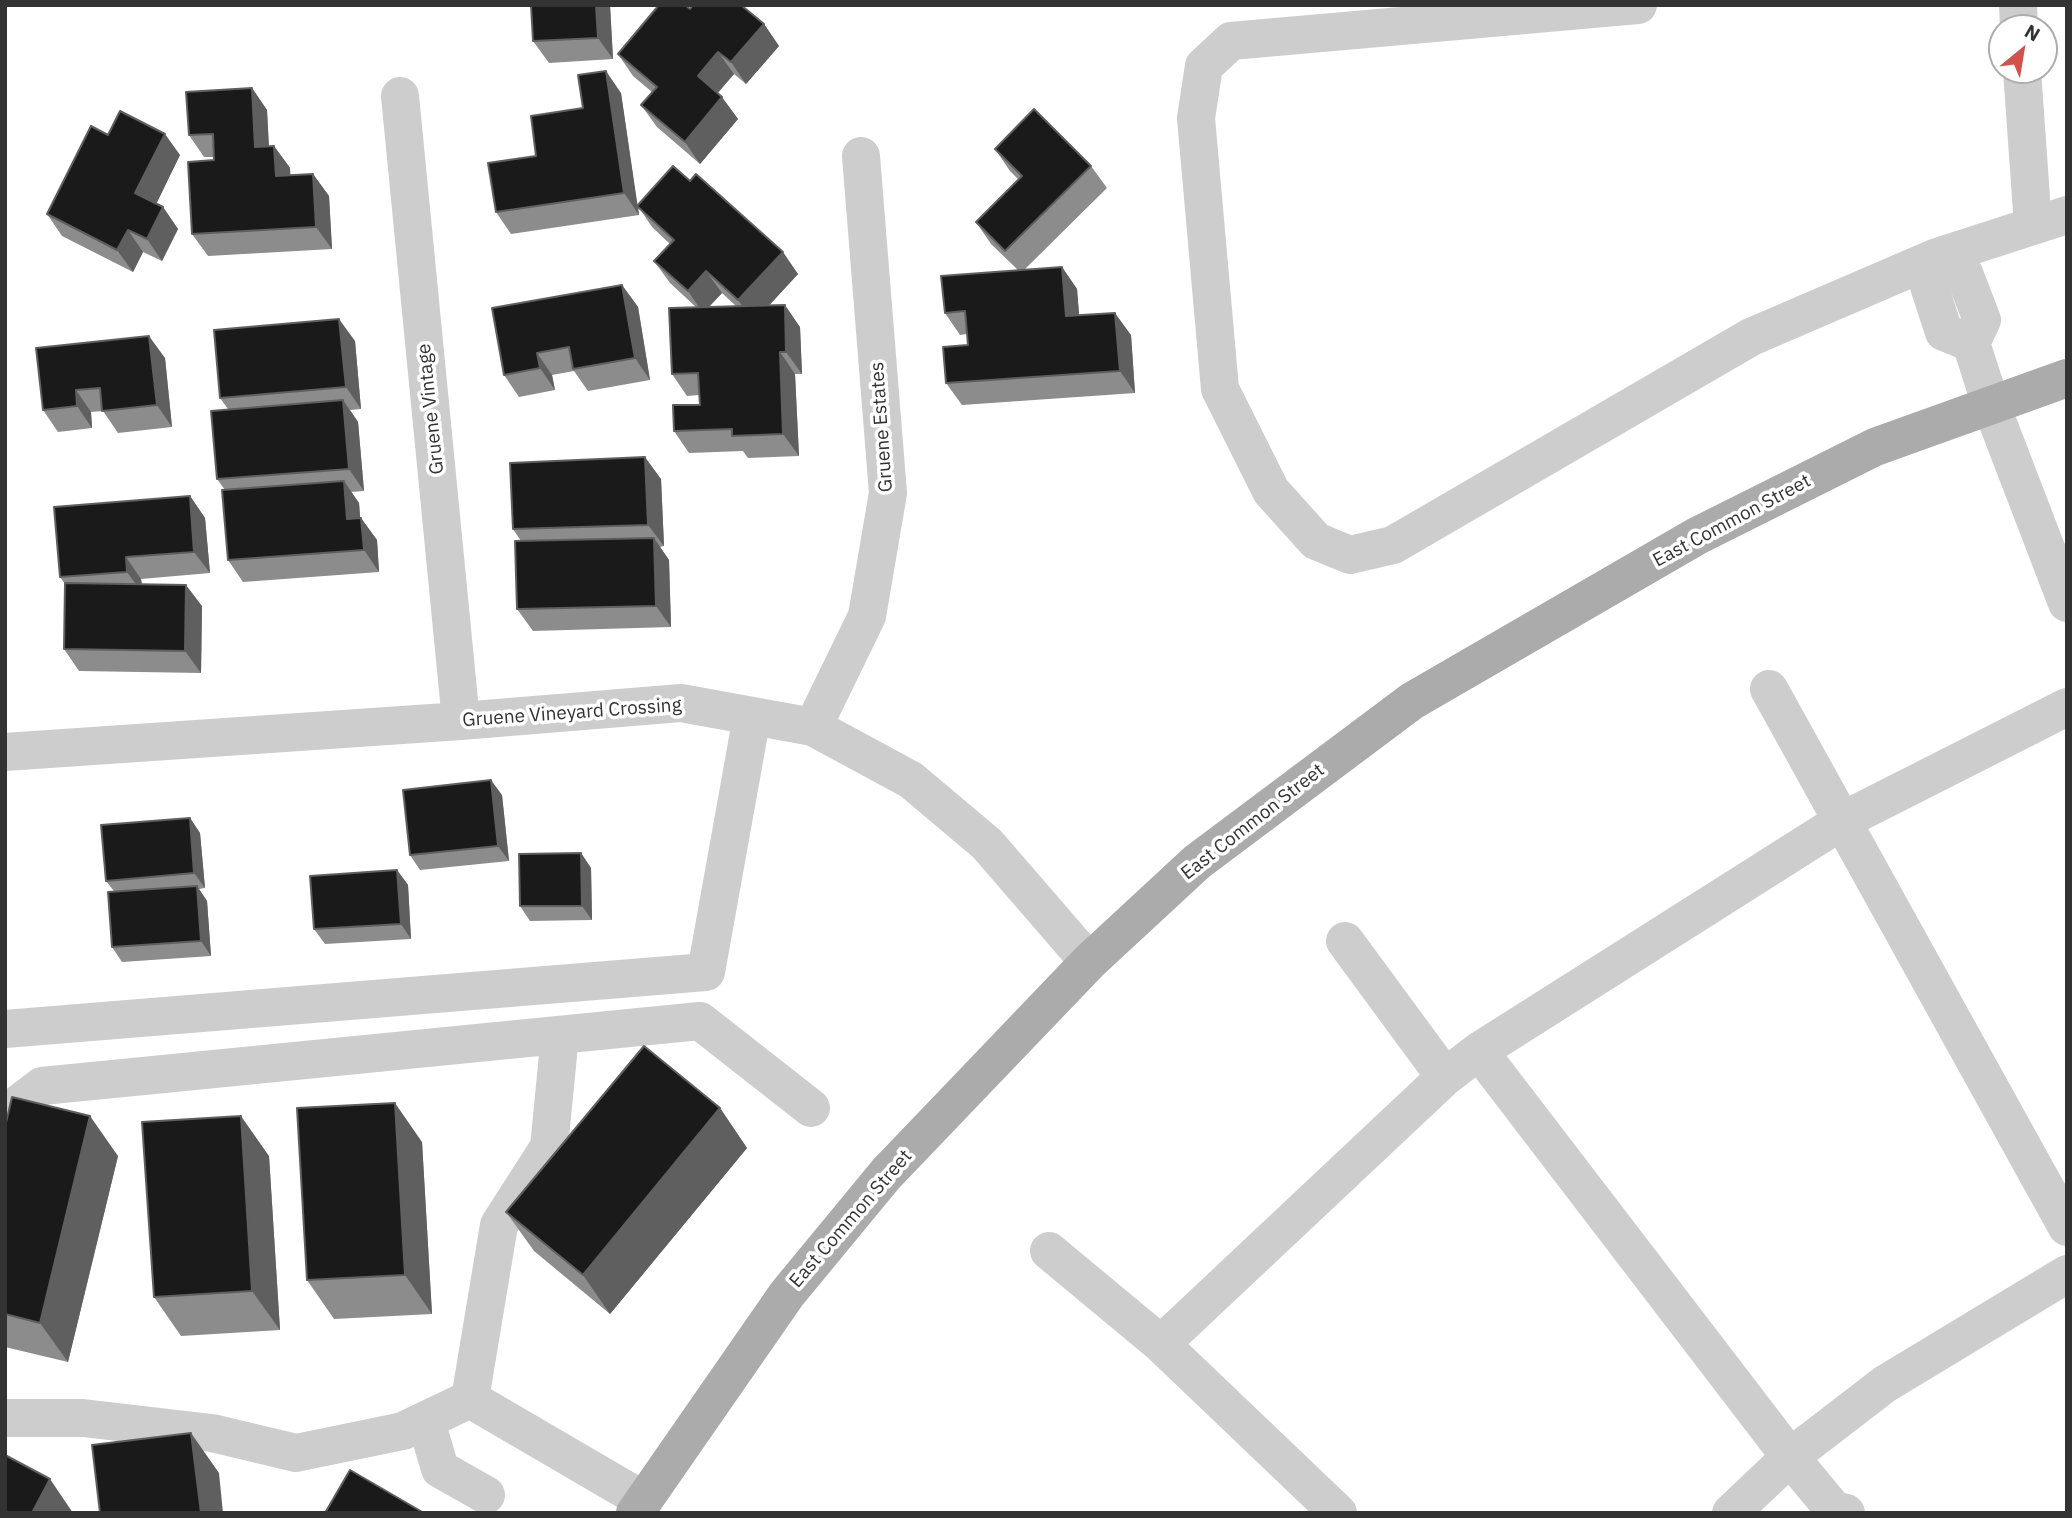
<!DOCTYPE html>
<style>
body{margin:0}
#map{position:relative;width:2072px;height:1518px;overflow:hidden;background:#fff;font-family:"IBM Plex Sans",sans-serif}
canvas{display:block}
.frame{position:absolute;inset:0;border:7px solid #333;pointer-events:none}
.north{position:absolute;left:1988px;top:14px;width:70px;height:70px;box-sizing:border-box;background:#fff;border:2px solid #adadad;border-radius:50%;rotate:30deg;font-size:19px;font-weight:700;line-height:28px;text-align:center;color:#333}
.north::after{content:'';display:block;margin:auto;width:24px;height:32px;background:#d1524d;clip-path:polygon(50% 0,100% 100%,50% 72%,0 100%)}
</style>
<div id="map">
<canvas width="2072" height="1518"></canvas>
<div class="frame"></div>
<div class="north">N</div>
</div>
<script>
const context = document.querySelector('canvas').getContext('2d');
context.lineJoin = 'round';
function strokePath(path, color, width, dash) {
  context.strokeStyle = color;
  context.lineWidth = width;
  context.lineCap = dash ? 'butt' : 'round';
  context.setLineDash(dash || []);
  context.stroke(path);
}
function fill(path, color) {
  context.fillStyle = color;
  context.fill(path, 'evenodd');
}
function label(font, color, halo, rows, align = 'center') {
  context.font = font + ' "IBM Plex Sans",sans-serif';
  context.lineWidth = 7;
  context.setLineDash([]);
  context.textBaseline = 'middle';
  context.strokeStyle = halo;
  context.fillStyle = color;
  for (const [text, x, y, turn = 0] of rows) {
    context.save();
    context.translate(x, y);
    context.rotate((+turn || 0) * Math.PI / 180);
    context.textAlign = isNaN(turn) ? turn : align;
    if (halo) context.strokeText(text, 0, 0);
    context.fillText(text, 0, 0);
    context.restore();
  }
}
const minor = new Path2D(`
 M1638,5L1231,41L1204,66L1196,118L1220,389L1271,491L1316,541L1350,555L1393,545L1751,337L1937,257
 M2018,5L2019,28
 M2022,70L2033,226
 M400,96L461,721
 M1941,268L1937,257L2067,215
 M1971,343L1944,332L1928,283L1941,268L1964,273L1982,320L1971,343L1991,405L2067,603
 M1769,689L2067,1227
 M813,727L867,616L888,493L861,156
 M5,752L461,721L681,703L813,727L911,780L987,844L1089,962
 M1345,941L1445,1077
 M5,1029L706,972L752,716
 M1479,1051L1790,1457L1731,1513
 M5,1114L42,1086L700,1021L811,1108
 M1049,1251L1161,1344L1338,1513
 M1161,1344L1445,1077L1479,1051L1842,821L2067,707
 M470,1399L643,1500
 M5,1418H83L212,1433L296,1453L403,1431L470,1399L499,1225L549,1147L560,1035
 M426,1421L440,1469L486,1495
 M1846,1513L1834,1510L1790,1457L1885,1384L2067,1274`);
const major = new Path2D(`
 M635,1513L787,1294L886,1174L1089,962L1197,862L1412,701L1697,536L1875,447L2067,378`);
const wall = new Path2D(`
 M610,5L613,59L549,63L533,41Z
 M690,9L764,24L779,46L746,84L734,74L718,93L738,119L700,164L657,127L641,105L652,92L633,76L618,54Z
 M252,88L267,110L269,147L274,146L290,168V175L313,174L329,196L332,249L208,256L192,234L214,160V157H204L189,135Z
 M621,93L637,205L798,274L769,305L800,327L802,374H795L799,456L748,458L743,451L689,453L674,431L700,405L699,395L687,396L672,374L697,308L670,283L654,261L670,244L652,227L638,206L639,215L511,234L496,212L536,156L583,108ZM722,293L736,306L709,307Z
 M108,135L180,155L156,203L163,207L178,229L162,261L143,252L133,272L62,236L47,214Z
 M995,149L1091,166L1107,188L1024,270L1062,267L1077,289L1079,315L1131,335L1135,393L962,405L946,383L968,345L967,334L960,335L945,313L1018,270L991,244L976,222L1019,180L1010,171Z
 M622,285L638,307L650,380L588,391L574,371L552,375L555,390L519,397L504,375Z
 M355,341L361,409L350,410L358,422L364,491L351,492L359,503L360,518H361L377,540L379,572L243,582L228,560L225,490L217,479L228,409L220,398Z
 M36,348L165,358L172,427L118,433L103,411L91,412L92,428L58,432L43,410Z
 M661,479L664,546L660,547L669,560L671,627L533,631L517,609L521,541L513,529Z
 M190,496L205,518L210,573L141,579L142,584L202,606L201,673L79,671L64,649L65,584L60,577Z
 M502,795L509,861L420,870L410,855Z
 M190,818L200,833L205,888L199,889L207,901L211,956L122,962L112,947L114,891L106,881Z
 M581,853L591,868L592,920L530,921L520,906Z
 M397,870L408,885L411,939L325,944L314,929Z
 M720,1108L747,1148L610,1314L534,1251L506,1212Z
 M5,1127L118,1156L68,1362L5,1347Z
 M422,1142L432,1314L334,1319L307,1280Z
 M269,1156L280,1330L181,1336L154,1297Z`);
const shadedWall = new Path2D(`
 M596,5H610L613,59L598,38Z
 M764,24L779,46L746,84L731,62Z
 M718,52L734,74L713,98L698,76Z
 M606,71L621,93L639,215L624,193Z
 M252,88L267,110L270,169L255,147Z
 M722,97L738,119L700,164L685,142Z
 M165,134L180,155L151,215L135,193Z
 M274,146L290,168L292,198L276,176Z
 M313,174L329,196L332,249L316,227Z
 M163,207L178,229L162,261L147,239Z
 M128,230L143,252L133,272L117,250Z
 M783,252L798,274L754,322L738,300Z
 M1062,267L1077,289L1081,338L1066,316Z
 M706,271L722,293L703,313L688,291Z
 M622,285L638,307L650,380L635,358Z
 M785,305L800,327L802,374L786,352Z
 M1115,313L1131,335L1135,393L1120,371Z
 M339,319L355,341L361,409L346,387Z
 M149,336L165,358L172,427L157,405Z
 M780,352L795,374L799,456L783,434Z
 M537,353L552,375L555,390L540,368Z
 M76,390L91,412L92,428L77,406Z
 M343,400L358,422L364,491L349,469Z
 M645,457L661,479L664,546L648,525Z
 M344,481L359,503L362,541L347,519Z
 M190,496L205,518L210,573L194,552Z
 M361,518L377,540L379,572L364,550Z
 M654,538L669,560L671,627L656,606Z
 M126,557L141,579L143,594L127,572Z
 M186,585L202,606L201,673L185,651Z
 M491,780L502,795L509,861L498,846Z
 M190,818L200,833L205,888L194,873Z
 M581,853L591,868L592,920L582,906Z
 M397,870L408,885L411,939L401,924Z
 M197,886L207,901L211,956L201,941Z
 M395,1103L422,1142L432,1314L405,1275Z
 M720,1108L747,1148L610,1314L583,1275Z
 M90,1116L118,1156L68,1362L40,1323Z
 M241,1116L269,1156L280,1330L252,1291Z
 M191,1433L219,1473L223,1513H201Z
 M50,1479L73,1513H32Z`);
const building = new Path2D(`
 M531,5H596L598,38L533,41Z
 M659,5H685L690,9L693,5H741L764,24L731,62L718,52L698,76L722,97L685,142L641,105L657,87L618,54Z
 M606,71L624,193L496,212L488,163L536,156L531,116L583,108L578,75Z
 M252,88L255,147L274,146L276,176L313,174L316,227L192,234L188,162L214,160L213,134L189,135L186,92Z
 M1034,109L1091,166L1005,251L976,222L1022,176L995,149Z
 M120,111L165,134L135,193L163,207L147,239L128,230L117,250L47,214L91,126L108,135Z
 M673,166L690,181L696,174L783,252L738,300L706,271L688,291L654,261L674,240L637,206Z
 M1062,267L1066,316L1115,313L1120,371L946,383L943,347L968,345L965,311L945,313L941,276Z
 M622,285L635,358L573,369L569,347L537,353L540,368L504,375L492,308Z
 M785,305L786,352H780L783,434L732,436V429L674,431L673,405H700L698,373L672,374L669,308Z
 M339,319L346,387L220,398L214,330Z
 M149,336L157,405L102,411L100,388L76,390L77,406L43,410L36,348Z
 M343,400L349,469L217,479L211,411Z
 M645,457L648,525L513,529L510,463Z
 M344,481L347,519L361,518L364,550L228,560L222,490Z
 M190,496L194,552L126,557L127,572L60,577L54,507Z
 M654,538L656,606L517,609L515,541Z
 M65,583L186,585L185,651L64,649Z
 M491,780L498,846L410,855L403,790Z
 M190,818L194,873L106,881L101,825Z
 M581,853L582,906H520L519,854Z
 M397,870L401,924L314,929L310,876Z
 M197,886L201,941L112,947L108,892Z
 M644,1046L720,1108L583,1275L506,1212Z
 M12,1097L90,1116L40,1323L5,1314V1127Z
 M395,1103L405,1275L307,1280L297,1108Z
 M241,1116L252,1291L154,1297L142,1122Z
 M191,1433L201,1513H100L92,1445Z
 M5,1455L50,1479L32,1513H5Z
 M350,1470L424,1513H325Z`);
const streetNames = [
 ["Gruene Vintage",431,409,-96],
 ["Gruene Estates",882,427,-94],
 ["East Common Street",1732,521,-28],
 ["Gruene Vineyard Crossing",572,713,-4],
 ["East Common Street",1253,822,-38],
 ["East Common Street",851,1219,-49]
];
strokePath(minor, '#cdcdcd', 38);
strokePath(major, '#ababab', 38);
fill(wall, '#8c8c8c');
fill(shadedWall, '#5f5f5f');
fill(building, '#1a1a1a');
strokePath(building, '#5f5f5f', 2);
label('19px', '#333', '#fff', streetNames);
</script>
